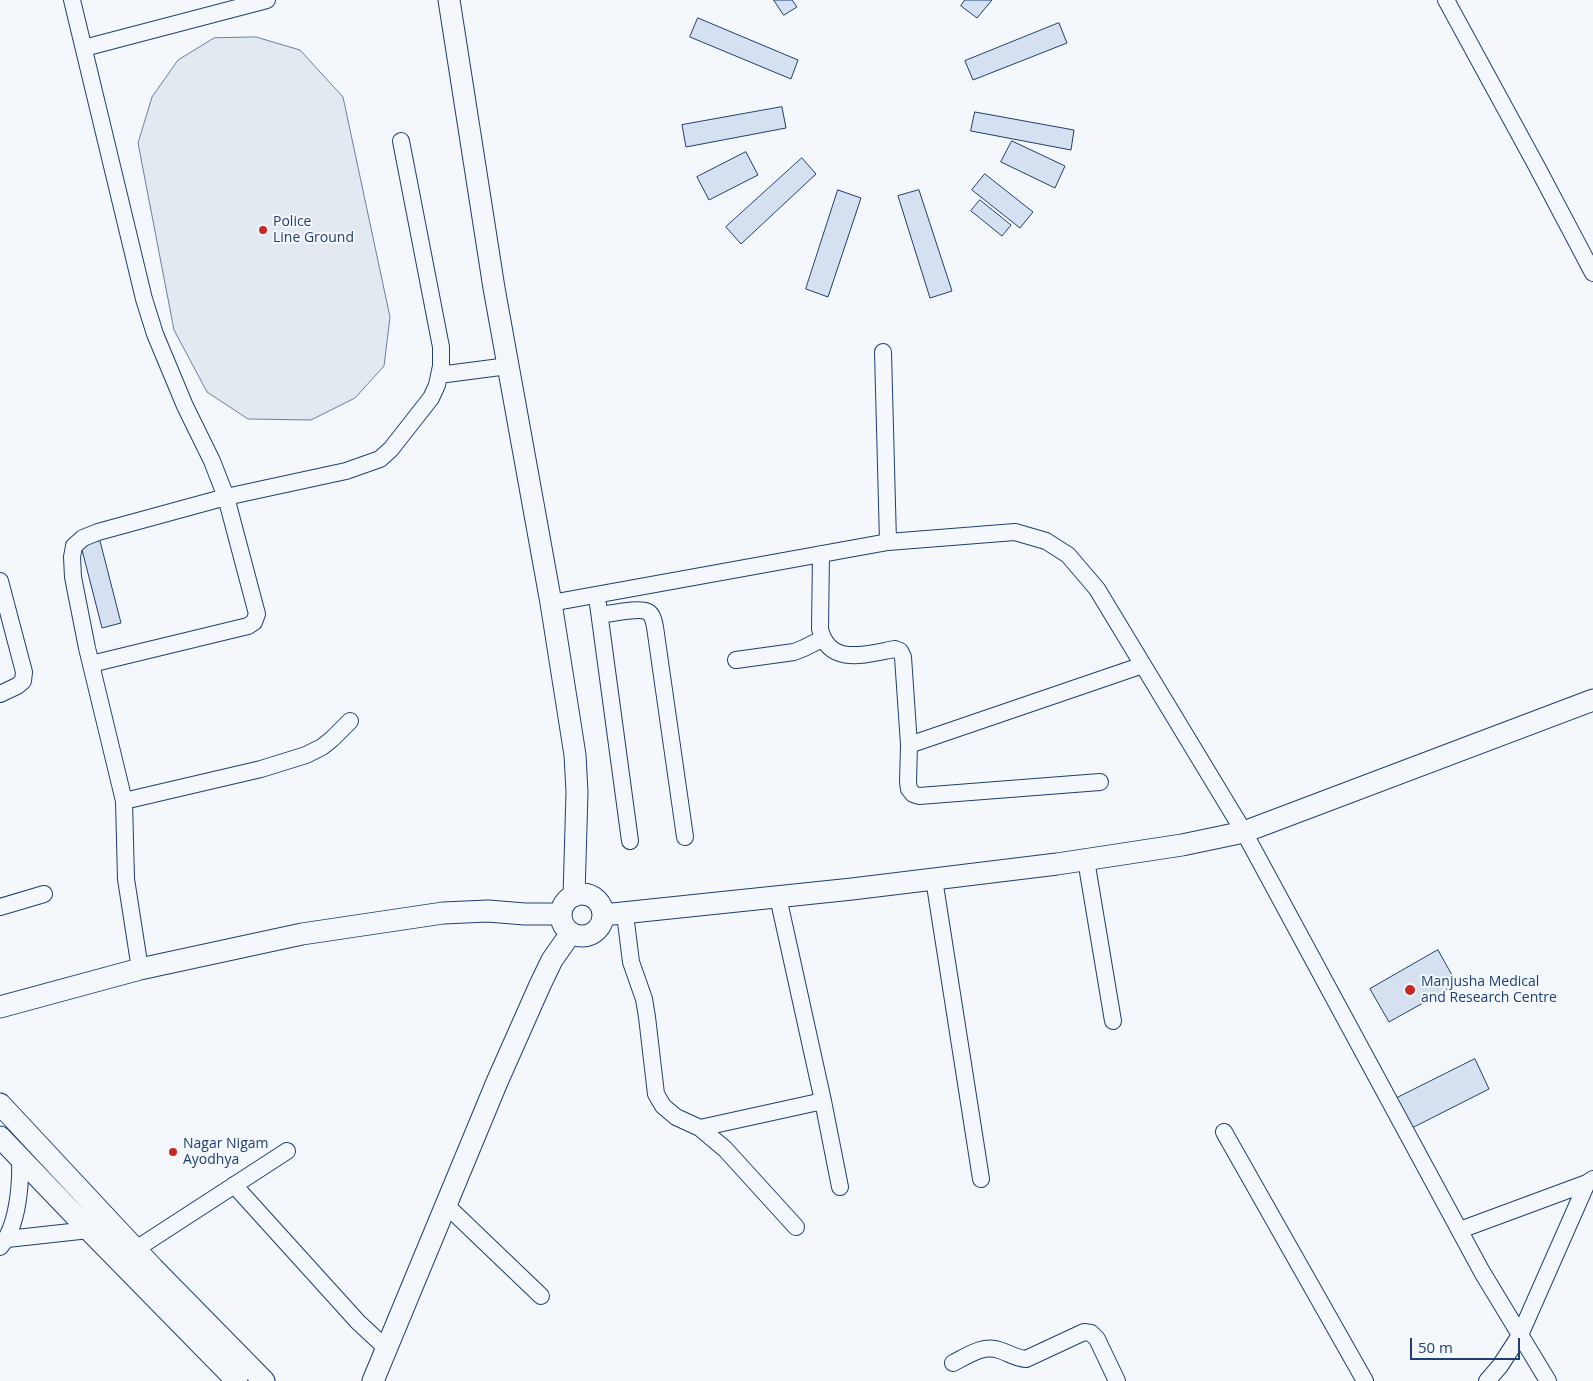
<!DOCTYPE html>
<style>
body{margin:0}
#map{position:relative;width:1593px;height:1381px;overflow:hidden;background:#f4f7fb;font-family:"Open Sans",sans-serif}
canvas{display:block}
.scale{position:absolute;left:1410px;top:1338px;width:110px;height:22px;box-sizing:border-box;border:2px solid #1d3f73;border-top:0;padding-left:6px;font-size:15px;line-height:18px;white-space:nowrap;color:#1d3f73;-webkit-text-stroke:4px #f4f7fb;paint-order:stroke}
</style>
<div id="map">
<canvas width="1593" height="1381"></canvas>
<div class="scale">50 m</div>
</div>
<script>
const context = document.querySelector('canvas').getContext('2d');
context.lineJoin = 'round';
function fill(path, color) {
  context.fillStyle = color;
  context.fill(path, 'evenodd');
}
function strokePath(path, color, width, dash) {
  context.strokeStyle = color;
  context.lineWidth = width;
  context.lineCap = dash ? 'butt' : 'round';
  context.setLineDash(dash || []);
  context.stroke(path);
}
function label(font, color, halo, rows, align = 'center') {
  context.font = font + ' "Open Sans",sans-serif';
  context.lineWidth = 4;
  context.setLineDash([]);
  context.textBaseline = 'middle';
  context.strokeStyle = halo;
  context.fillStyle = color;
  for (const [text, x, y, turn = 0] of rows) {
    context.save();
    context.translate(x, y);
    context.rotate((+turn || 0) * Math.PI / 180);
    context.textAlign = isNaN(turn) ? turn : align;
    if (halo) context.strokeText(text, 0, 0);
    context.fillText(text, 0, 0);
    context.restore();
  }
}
const green = new Path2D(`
 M256,37L300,50L343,97L390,317L384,366L355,398L311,420L248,419L207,392L174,330L138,143L152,97L178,60L214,38Z`);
const building = new Path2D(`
 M774,0H792L797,7L784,15Z
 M965,0H992L977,18L961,6Z
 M698,18L798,60L791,79L690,37Z
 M1059,23L1067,43L973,80L965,61Z
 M782,107L786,128L686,147L682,125Z
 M975,112L1074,130L1071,150L971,131Z
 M1012,141L1065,166L1055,188L1001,162Z
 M746,152L758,175L709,200L697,177Z
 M802,158L816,174L741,244L726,227Z
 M985,174L1033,212L1020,228L972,190Z
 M838,190L861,198L828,297L806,289Z
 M919,190L952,291L930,298L898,196Z
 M980,200L1011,225L1002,236L971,211Z
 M100,541L121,623L102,628L81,546Z
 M1438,950L1457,984L1389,1022L1370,989Z
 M1475,1059L1489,1089L1408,1130L1393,1100Z`);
const minor = new Path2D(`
 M72,0L144,299L155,334L185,406L212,461L226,497L257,614L254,622L248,626L91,664
 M1446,0L1536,165L1593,273
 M84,48L267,0
 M883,352L888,542
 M439,375L508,366
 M821,554L820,629C829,667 867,654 895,649L900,651L903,657L909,745L908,782L909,789L913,794L919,796L1100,782
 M0,581L24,672L23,681L17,686L0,694
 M551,603L888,542L1015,532L1046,541L1068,555L1097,589L1244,832L1482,1272L1548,1381
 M598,604L630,841
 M600,615C610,614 640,607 648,612C653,615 654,622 655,627L685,837
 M736,660L794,652L804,648L822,639
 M909,745L1143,665
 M124,801L261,769L306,755L322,747L332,739L350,721
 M1086,860L1113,1021
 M934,879L981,1179
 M778,897L823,1101L840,1187
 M0,907L44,894
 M625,914L631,962L644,999L647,1017L656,1094L663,1106L676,1117L700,1128L725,1149L796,1227
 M140,969L126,879L124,801L87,648L73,577L72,557L74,546L83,538L98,532L226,497L346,471L380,459L391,449L431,398L437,385L441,366V347L401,141
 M700,1128L823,1101
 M1224,1132L1365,1381
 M234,1185L358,1322L387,1349
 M446,1205L541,1296
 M1460,1230L1587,1183
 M7,1239L89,1230
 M0,1247C18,1227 21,1184 20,1158
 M136,1249L287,1151
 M953,1363C967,1356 984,1344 999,1350C1009,1353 1015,1358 1026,1359L1084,1332L1091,1333L1097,1339L1117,1381
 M1487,1381L1500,1366L1520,1335L1587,1183L1593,1179`);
const major = new Path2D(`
 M449,0L494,288L551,603L575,755L577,792L574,896
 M561 915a21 21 0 1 1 42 0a21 21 0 1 1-42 0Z
 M603,915L852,889L1057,864L1182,845L1244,832L1593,700
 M0,1007L140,969L302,934L443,913L488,911L525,914H561
 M0,1104L153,1268L264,1381
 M0,1137L89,1230L237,1381
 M373,1381L497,1082L540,985L552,960L571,933`);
const markers = [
 [263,230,5,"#c62828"],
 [1410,990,6,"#c62828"],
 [173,1152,5,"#c62828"]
];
const poiNames = [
 ["Police",273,222],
 ["Line Ground",273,238],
 ["Manjusha Medical",1421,982],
 ["and Research Centre",1421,998],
 ["Nagar Nigam",183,1144],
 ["Ayodhya",183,1160]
];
fill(green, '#e3e9f0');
strokePath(green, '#687fa3', 1);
fill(building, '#d5e0f0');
strokePath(building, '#1d3f73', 1);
strokePath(minor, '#1d3f73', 18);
strokePath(major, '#1d3f73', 23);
strokePath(minor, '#f4f7fb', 16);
strokePath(major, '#f4f7fb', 21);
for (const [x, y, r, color] of markers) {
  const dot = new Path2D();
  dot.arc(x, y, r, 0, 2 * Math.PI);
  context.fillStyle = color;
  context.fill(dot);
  strokePath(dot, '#f4f7fb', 2);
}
label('14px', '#1d3f73', '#f4f7fb', poiNames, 'left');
</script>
